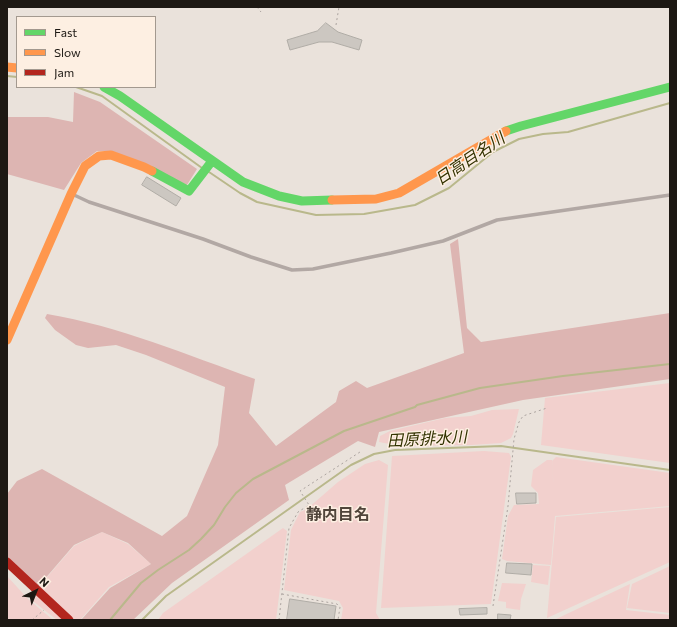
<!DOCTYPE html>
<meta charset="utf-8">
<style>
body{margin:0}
#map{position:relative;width:677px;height:627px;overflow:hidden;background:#eae2db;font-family:Commissioner,sans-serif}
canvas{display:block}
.frame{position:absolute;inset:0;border:8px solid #1d1813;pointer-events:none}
.legend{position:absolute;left:16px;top:16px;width:140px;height:72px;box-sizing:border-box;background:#fdefe2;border:1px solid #a3998f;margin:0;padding:5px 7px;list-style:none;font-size:12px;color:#1d1813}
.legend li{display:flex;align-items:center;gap:8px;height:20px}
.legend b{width:20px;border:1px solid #a3998f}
.north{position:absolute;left:16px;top:571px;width:40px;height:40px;-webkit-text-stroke:3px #fdefe2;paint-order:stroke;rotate:43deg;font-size:11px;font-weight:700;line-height:16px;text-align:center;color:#1d1813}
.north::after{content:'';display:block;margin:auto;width:14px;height:18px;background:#1d1813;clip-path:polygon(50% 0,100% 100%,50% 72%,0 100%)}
</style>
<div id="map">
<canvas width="677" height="627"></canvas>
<div class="frame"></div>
<ul class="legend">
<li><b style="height:5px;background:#63d668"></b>Fast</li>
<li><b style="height:5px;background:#ff974d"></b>Slow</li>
<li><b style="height:5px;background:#b3261e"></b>Jam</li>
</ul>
<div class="north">N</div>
</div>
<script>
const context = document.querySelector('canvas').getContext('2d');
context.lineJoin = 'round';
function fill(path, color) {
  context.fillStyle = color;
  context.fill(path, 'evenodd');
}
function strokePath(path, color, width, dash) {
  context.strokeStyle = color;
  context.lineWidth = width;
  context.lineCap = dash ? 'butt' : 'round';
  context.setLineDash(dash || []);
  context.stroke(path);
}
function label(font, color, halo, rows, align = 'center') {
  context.font = font + ' Commissioner,"Noto Sans JP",sans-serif';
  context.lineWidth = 3;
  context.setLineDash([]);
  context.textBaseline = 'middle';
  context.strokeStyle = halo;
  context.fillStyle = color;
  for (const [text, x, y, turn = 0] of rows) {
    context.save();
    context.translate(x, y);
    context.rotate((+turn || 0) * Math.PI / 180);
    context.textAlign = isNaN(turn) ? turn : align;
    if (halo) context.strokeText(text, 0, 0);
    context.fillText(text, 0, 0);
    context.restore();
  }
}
const green = new Path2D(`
 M670,383V463L541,445L545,398Z
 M519,409L513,434L511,438L501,443L471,445L400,446L379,442L380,436L390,431L445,418L471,416L492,410Z
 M484,451L509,453L511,457L491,604L381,608L392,456Z
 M556,457L670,473V506L555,516L551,565L507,561L502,559L508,516L514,505L539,504L538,493L531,486L533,470L547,460H552L555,513L552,461Z
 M379,460L388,465L376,613L380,620H341L343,608L339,601L284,590L291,530L300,512L307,509L338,482L365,464Z
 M670,507V562L547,618L556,517Z
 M283,528L287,531L276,620H158L163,613Z
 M102,532L128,544L151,564L109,587L80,620H57L29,598L74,546Z
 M533,565L550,566L548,585L531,582Z
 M670,566V613L627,608L632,584Z
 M7,576L28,599L52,619L50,620H7Z
 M502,583L526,584L521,599L520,610L506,608V602L498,601Z
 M630,584L626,610L670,615V620H554Z`);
const forest = new Path2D(`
 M74,92L100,102L197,169L187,185L111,151H97L81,163L64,190L7,174V117H48L73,122Z
 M458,239L467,328L481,342L670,313V379L523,400L379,432L375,447L358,441L285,485L289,500L172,583L133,620H81L110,588L151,564L128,543L102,532L74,545L37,588L7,560V494L17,481L42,469L162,536L187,516L218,445L225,387L146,355L116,345L88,348L76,345L55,330L45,318L47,314C119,326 187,355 255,379L249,413L276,446L336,402L339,391L356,381L367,388L464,353L450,244Z`);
const stream = new Path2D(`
 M7,76L17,77
 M76,87L102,96L202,168
 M209,172L240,193L257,202L316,215L364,214L415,205L449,188L493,152L519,139L543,134L568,132L670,103
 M110,620L141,583L158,570L189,550L201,539L214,525L225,507L236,493L253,479L344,431L415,407L417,405L480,388L563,376L670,364
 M142,620L166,596L351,465L374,454L395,450L501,446L670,470`);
const building = new Path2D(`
 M326,23L338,32L362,40L359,50L332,42H319L290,50L287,40L317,31Z
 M147,177L181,198L176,206L142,185Z
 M516,493H536V503L517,504Z
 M507,563L532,564L531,575L506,573Z
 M290,599L336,606L334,620H287Z
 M487,608V614L460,615L459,609Z
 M498,614L511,615L510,620H498Z`);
const path = new Path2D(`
 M257,7L261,12
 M336,25L339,7
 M282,594L337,604L340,607L338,620
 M493,606L508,506L514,439L519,422L523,416L547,408
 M32,620L44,610
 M279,620L289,528L298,512L309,505L300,491L360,452`);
const lane = new Path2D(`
 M72,194L89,202L203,239L251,257L292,270L313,269L391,253L443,241L497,220L670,195`);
const fast = new Path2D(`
 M104,87L120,96L243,182L279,196L302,201L332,200
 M506,131L521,126L670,87
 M152,171L189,191L212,161`);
const slow = new Path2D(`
 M7,67L17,68
 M332,200L376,199L399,193L506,131
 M7,340L71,194L85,166L99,156L111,155L144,167L152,171`);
const jam = new Path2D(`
 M7,562L69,620`);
const waterNames = [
 ["日高目名川",470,159,-34],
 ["田原排水川",427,439,-3]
];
const neighbourhoodNames = [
 ["静内目名",338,515]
];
fill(green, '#f2d0cd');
fill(forest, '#ddb5b2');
strokePath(stream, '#b9b88b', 2);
fill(building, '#ccc7c1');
strokePath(building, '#b0aca6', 1);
strokePath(path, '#aba39f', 1, [2, 3]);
strokePath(lane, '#b2a8a4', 3.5);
strokePath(fast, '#63d668', 9);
strokePath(slow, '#ff974d', 9);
strokePath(jam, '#b3261e', 9);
label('italic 16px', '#323200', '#fdefe2', waterNames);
label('bold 16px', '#50453a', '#fdefe2', neighbourhoodNames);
</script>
